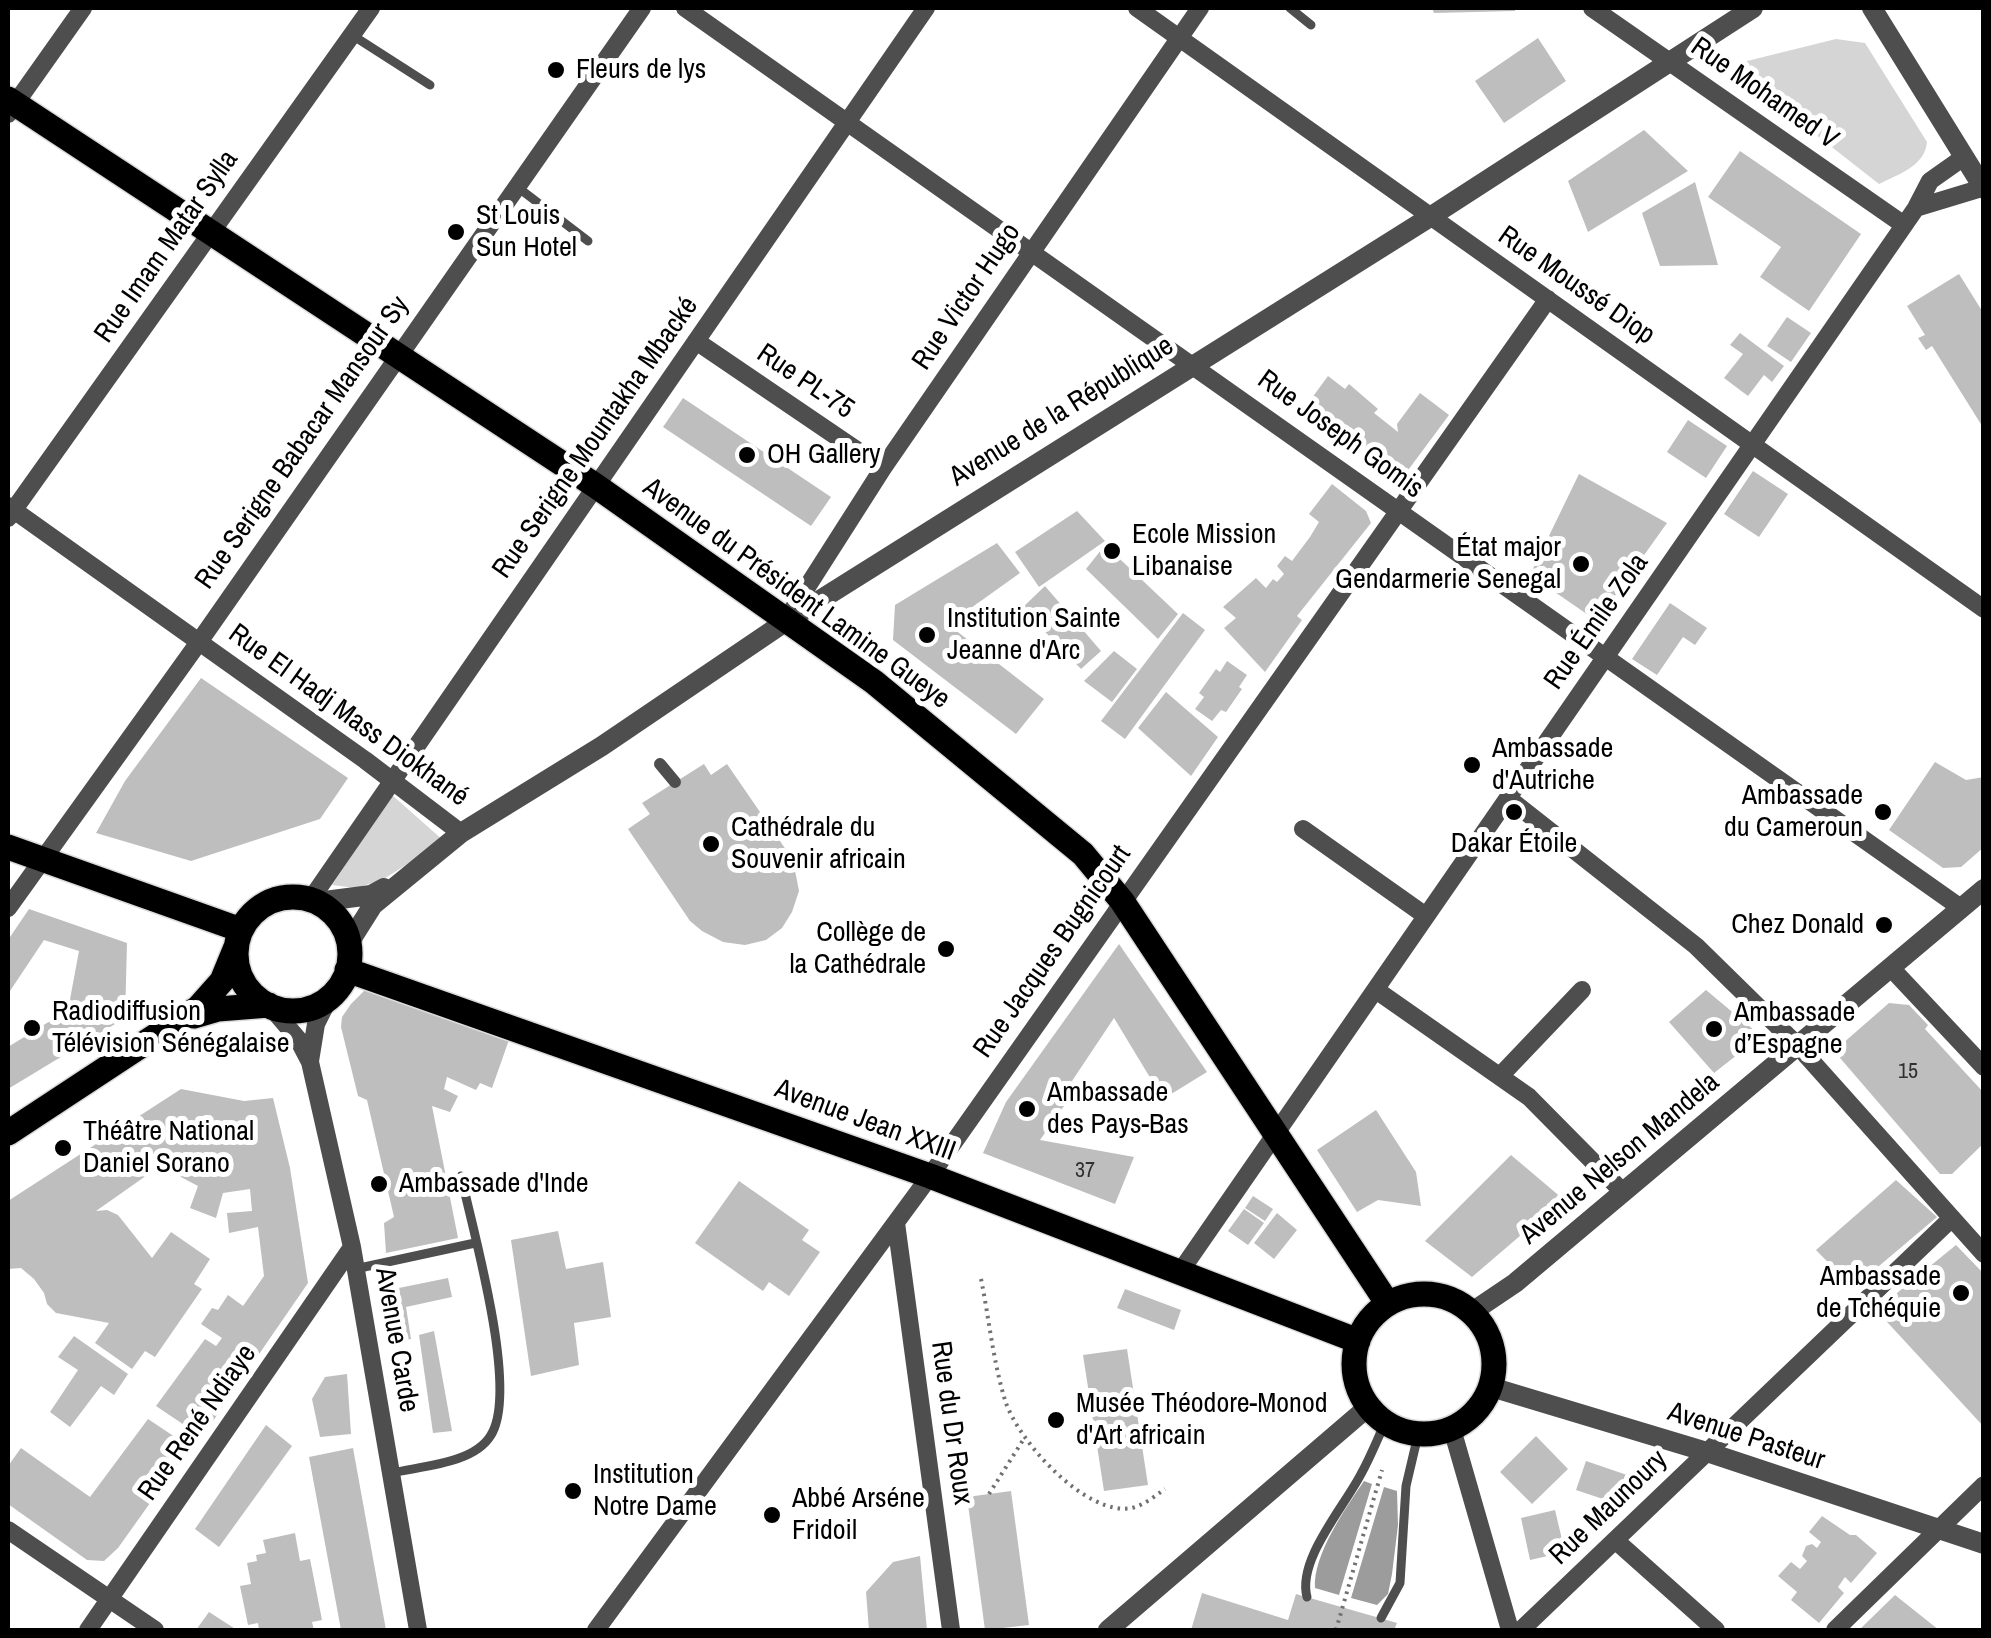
<!DOCTYPE html>
<meta charset="utf-8">
<style>
body{margin:0}
#map{position:relative;width:1991px;height:1638px;overflow:hidden;background:#fff;font-family:"Archivo Narrow",sans-serif}
canvas{display:block}
.frame{position:absolute;inset:0;border:10px solid #000;pointer-events:none}
</style>
<div id="map">
<canvas width="1991" height="1638"></canvas>
<div class="frame"></div>
</div>
<script>
const context = document.querySelector('canvas').getContext('2d');
context.lineJoin = 'round';
function fill(path, color) {
  context.fillStyle = color;
  context.fill(path, 'evenodd');
}
function strokePath(path, color, width, dash) {
  context.strokeStyle = color;
  context.lineWidth = width;
  context.lineCap = dash ? 'butt' : 'round';
  context.setLineDash(dash || []);
  context.stroke(path);
}
function label(font, color, halo, rows, align = 'center') {
  context.font = font + ' "Archivo Narrow",sans-serif';
  context.lineWidth = 10;
  context.setLineDash([]);
  context.textBaseline = 'middle';
  context.strokeStyle = halo;
  context.fillStyle = color;
  for (const [text, x, y, turn = 0] of rows) {
    context.save();
    context.translate(x, y);
    context.rotate((+turn || 0) * Math.PI / 180);
    context.textAlign = isNaN(turn) ? turn : align;
    if (halo) context.strokeText(text, 0, 0);
    context.fillText(text, 0, 0);
    context.restore();
  }
}
const green = new Path2D(`
 M1836,39L1865,43L1927,142C1925,166 1899,174 1879,184L1741,76L1737,69L1739,63Z
 M392,795L444,841L382,880L356,888L332,885Z`);
const water = new Path2D(`
 M1364,1481L1372,1484L1339,1595L1315,1588C1313,1555 1345,1509 1364,1481Z
 M1384,1487L1397,1491L1398,1525L1392,1574L1388,1594L1377,1605L1351,1598Z`);
const building = new Path2D(`
 M1432,8H1515V11L1434,13Z
 M1538,38L1566,81L1504,123L1475,81Z
 M1644,130L1688,171L1588,232L1568,181Z
 M1740,151L1861,234L1809,311L1760,277L1781,247L1708,197Z
 M1695,182L1718,265L1660,266L1642,213Z
 M1959,274L1984,314V429L1932,346L1926,350L1918,338L1925,335L1907,306Z
 M1787,317L1811,333L1791,362L1767,346Z
 M1740,333L1784,366L1772,382L1764,375L1748,396L1724,378L1743,354L1730,345Z
 M1328,376L1345,389L1349,384L1378,409L1374,413L1398,432L1397,424L1420,393L1449,415L1403,477L1390,483L1370,468L1374,454L1306,406Z
 M683,398L831,497L811,526L663,427Z
 M1688,420L1727,446L1706,478L1667,452Z
 M1753,471L1788,494L1759,537L1724,514Z
 M1579,474L1667,523L1597,621L1530,575Z
 M1332,484L1366,511L1371,523L1297,616L1302,620L1265,672L1224,628L1236,618L1223,607L1256,578L1266,588L1273,579L1277,582L1284,574L1277,566L1285,556L1292,561L1310,537L1319,522L1309,514Z
 M1077,511L1105,541L1039,587L1015,552Z
 M997,543L1020,573L957,618L954,629L1044,699L1016,734L893,640L895,605Z
 M1105,545L1178,614L1158,639L1086,569Z
 M1045,586L1101,651L1081,669L1022,608Z
 M1670,603L1707,628L1695,645L1683,637L1657,675L1632,659Z
 M1183,613L1205,630L1125,739L1101,721Z
 M1114,651L1137,669L1112,702L1084,681Z
 M1227,661L1247,675L1239,687L1242,689L1226,712L1221,710L1212,721L1195,709L1204,697L1199,693L1216,669L1220,672Z
 M201,678L348,778L320,819L191,861L96,833L125,781Z
 M1166,692L1218,737L1191,776L1138,728Z
 M1935,762L1966,780L1984,777V847L1961,867L1943,868L1889,830Z
 M704,764L711,775L727,764L793,860L799,891L792,912L782,928L766,940L745,945L723,942L702,931L690,921L628,829L650,814L642,803Z
 M29,909L127,943L125,1018L8,1089V1047L68,1010L79,951L44,940L8,994V940Z
 M1119,944L1207,1072L1163,1099L1114,1018L1072,1081L1078,1086L1040,1140L1134,1157L1115,1204L983,1153L1006,1102Z
 M369,986L510,1037L492,1088L480,1083L476,1090L447,1077L444,1089L458,1096L450,1112L432,1106L458,1238L386,1253L384,1223L394,1217L367,1100L358,1096L341,1027L342,1017L351,1004Z
 M1706,990L1761,1036L1714,1073L1669,1022Z
 M1889,1003L1909,1005L1928,1025L1925,1029L1984,1093V1143L1952,1174H1940L1834,1051Z
 M181,1089L244,1101L273,1098L290,1168L308,1283L202,1437L156,1406L205,1339L216,1346L222,1338L201,1324L212,1308L218,1310L228,1295L243,1306L264,1276L258,1227L229,1233L227,1213L252,1211L250,1189L223,1193L216,1218L190,1208L198,1186L160,1166L96,1211L107,1210L118,1215L152,1258L171,1232L210,1259L194,1284L202,1289L155,1357L145,1351L132,1369L95,1343L109,1323L56,1313L47,1304L44,1293L34,1279L21,1268L8,1269V1201Z
 M1376,1110L1416,1172L1421,1206L1378,1200L1357,1212L1317,1150Z
 M1511,1155L1563,1199L1472,1277L1425,1241Z
 M1896,1180L1937,1217L1853,1288L1816,1250Z
 M739,1181L809,1230L802,1240L820,1252L789,1296L769,1282L763,1291L695,1243Z
 M1253,1196L1273,1209L1265,1221L1245,1208Z
 M1244,1209L1264,1223L1248,1245L1228,1231Z
 M1277,1213L1297,1230L1274,1259L1254,1243Z
 M558,1231L566,1269L603,1262L611,1317L574,1323L579,1365L531,1376L511,1240Z
 M1956,1245L1984,1274V1427L1876,1310Z
 M448,1278L452,1297L406,1307L411,1339L391,1342L385,1304L392,1302L389,1290Z
 M1125,1289L1181,1310L1174,1330L1117,1308Z
 M434,1331L452,1431L433,1433L419,1335Z
 M74,1336L128,1374L114,1395L101,1386L70,1427L50,1412L78,1370L58,1357Z
 M1127,1349L1148,1485L1104,1491L1083,1355Z
 M347,1374L351,1434L320,1437L312,1399L325,1377Z
 M148,1419L190,1447L118,1548L104,1561L87,1560L8,1504V1466L21,1448L90,1497Z
 M266,1425L292,1446L219,1547L195,1529Z
 M1536,1436L1568,1469L1532,1504L1500,1472Z
 M353,1448L386,1630H341L309,1457Z
 M1586,1461L1627,1475L1618,1504L1576,1490Z
 M1011,1491L1029,1625L985,1630L967,1497Z
 M1555,1510L1565,1552L1530,1560L1521,1518Z
 M1822,1516L1850,1535H1856L1877,1553L1851,1583L1845,1577L1838,1587L1844,1593L1819,1623L1791,1600L1797,1592L1778,1576L1791,1562L1800,1569L1807,1561L1802,1556L1806,1546L1812,1544L1817,1548L1821,1542L1809,1532Z
 M295,1533L300,1561L310,1559L322,1620L312,1622L314,1630H259L258,1623L248,1625L240,1586L251,1584L247,1563L257,1561L256,1555L266,1553L263,1540Z
 M920,1556L927,1630H869L866,1592L893,1562Z
 M1202,1593L1288,1620L1296,1594L1397,1623L1394,1630H1191Z
 M1895,1595L1939,1630H1859Z
 M209,1612L237,1630H196Z`);
const path = new Path2D(`
 M981,1279C989,1318 993,1361 1005,1400C1017,1440 1086,1517 1132,1508C1144,1505 1155,1496 1165,1489
 M989,1494L1025,1437
 M1336,1630L1382,1470`);
const service = new Path2D(`
 M1290,8L1311,25
 M352,35L430,85
 M516,186L588,241
 M355,1269L475,1243
 M392,1473C421,1466 474,1464 491,1435C519,1390 473,1231 461,1176
 M1307,1597C1297,1560 1344,1507 1361,1474C1370,1458 1377,1440 1385,1423
 M1381,1618L1400,1583L1406,1486L1418,1435`);
const pedestrian = new Path2D(`
 M660,764L675,782`);
const minor = new Path2D(`
 M685,8L1961,908
 M1137,8L1984,609
 M1592,8L1904,225
 M8,114L83,8
 M1916,208L1982,188
 M696,341L883,468
 M8,506L365,760L461,833
 M8,518L371,8
 M786,620L883,468L1200,8
 M1508,798L1696,946L1798,1046L1984,1254
 M1303,829L1426,916
 M311,899L926,8
 M8,908L199,642L642,8
 M1891,968L1984,1067
 M1376,990L1529,1097L1622,1191
 M269,1005L298,1039L310,1062L352,1247L418,1630
 M310,1061L316,1024L330,996
 M1500,1076L1582,990
 M896,1223L951,1630
 M1180,1272L1916,208L1930,181L1964,157
 M1452,1429L1510,1630
 M8,1530L155,1630
 M1615,1540L1716,1630
 M88,1630L352,1247
 M596,1630L930,1176L1548,299
 M1521,1630L1952,1218
 M1835,1630L1984,1485`);
const tertiary = new Path2D(`
 M1872,8L1984,189
 M317,902L371,895L384,888
 M349,943L373,905L461,833L602,746L785,622L1430,217L1753,8
 M1472,1312L1515,1283L1984,889
 M1491,1387L1707,1452L1984,1544
 M1108,1630L1368,1407`);
const primary = new Path2D(`
 M8,99L596,486L874,682L1083,854L1122,901L1388,1304
 M8,847L241,930
 M236 954a57 57 0 1 1 114 0a57 57 0 1 1-114 0Z
 M347,970L930,1176L1358,1341
 M194,1016L218,1009L269,1005
 M8,1133L198,1008L222,981L236,947
 M1354 1364a70 70 0 1 1 140 0a70 70 0 1 1-140 0Z`);
const markers = [
 [556,70,10,"#000"],
 [456,232,10,"#000"],
 [747,455,10,"#000"],
 [1112,551,10,"#000"],
 [1581,564,10,"#000"],
 [927,635,10,"#000"],
 [1472,765,10,"#000"],
 [1514,812,10,"#000"],
 [1883,812,10,"#000"],
 [711,844,10,"#000"],
 [1884,925,10,"#000"],
 [946,949,10,"#000"],
 [32,1028,10,"#000"],
 [1714,1029,10,"#000"],
 [1027,1109,10,"#000"],
 [63,1148,10,"#000"],
 [379,1184,10,"#000"],
 [1961,1293,10,"#000"],
 [1056,1420,10,"#000"],
 [573,1491,10,"#000"],
 [772,1515,10,"#000"]
];
const numberNames = [
 ["15",1908,1072],
 ["37",1085,1171]
];
const poiNames = [
 ["Fleurs de lys",576,70],
 ["St Louis",476,216],
 ["Sun Hotel",476,248],
 ["OH Gallery",767,455],
 ["Ecole Mission",1132,535],
 ["Libanaise",1132,567],
 ["État major",1561,548,"right"],
 ["Gendarmerie Senegal",1561,580,"right"],
 ["Institution Sainte",947,619],
 ["Jeanne d'Arc",947,651],
 ["Ambassade",1492,749],
 ["d'Autriche",1492,781],
 ["Ambassade",1863,796,"right"],
 ["du Cameroun",1863,828,"right"],
 ["Cathédrale du",731,828],
 ["Souvenir africain",731,860],
 ["Dakar Étoile",1514,844,"center"],
 ["Chez Donald",1864,925,"right"],
 ["Collège de",926,933,"right"],
 ["la Cathédrale",926,965,"right"],
 ["Radiodiffusion",52,1012],
 ["Télévision Sénégalaise",52,1044],
 ["Ambassade",1734,1013],
 ["d’Espagne",1734,1045],
 ["Ambassade",1047,1093],
 ["des Pays-Bas",1047,1125],
 ["Théâtre National",83,1132],
 ["Daniel Sorano",83,1164],
 ["Ambassade d'Inde",399,1184],
 ["Ambassade",1941,1277,"right"],
 ["de Tchéquie",1941,1309,"right"],
 ["Musée Théodore-Monod",1076,1404],
 ["d'Art africain",1076,1436],
 ["Institution",593,1475],
 ["Notre Dame",593,1507],
 ["Abbé Arséne",792,1499],
 ["Fridoil",792,1531]
];
const streetNames = [
 ["Rue Mohamed V",1764,94,35],
 ["Rue Imam Matar Sylla",167,247,-55],
 ["Rue Moussé Diop",1576,286,35],
 ["Rue Victor Hugo",967,297,-56],
 ["Rue PL-75",805,382,34],
 ["Avenue de la République",1062,412,-32],
 ["Rue Joseph Gomis",1340,435,36],
 ["Rue Serigne Mountakha Mbacké",596,438,-55],
 ["Rue Serigne Babacar Mansour Sy",303,443,-55],
 ["Avenue du Président Lamine Gueye",796,594,36],
 ["Rue Émile Zola",1597,622,-55],
 ["Rue El Hadj Mass Diokhané",348,716,36],
 ["Rue Jacques Bugnicourt",1053,952,-55],
 ["Avenue Jean XXIII",865,1121,20],
 ["Avenue Nelson Mandela",1620,1159,-40],
 ["Avenue Carde",396,1340,80],
 ["Rue René Ndiaye",198,1423,-55],
 ["Rue du Dr Roux",951,1423,82],
 ["Avenue Pasteur",1746,1437,18],
 ["Rue Maunoury",1609,1508,-44]
];
fill(green, '#d5d5d5');
fill(water, '#9c9c9c');
fill(building, '#bebebe');
strokePath(primary, '#dbdbdb', 28);
strokePath(path, '#707070', 4, [2.5, 5]);
strokePath(service, '#4e4e4e', 9);
strokePath(pedestrian, '#4e4e4e', 12);
strokePath(minor, '#4e4e4e', 18);
strokePath(tertiary, '#4e4e4e', 20);
strokePath(primary, '#000', 25);
for (const [x, y, r, color] of markers) {
  const dot = new Path2D();
  dot.arc(x, y, r, 0, 2 * Math.PI);
  context.fillStyle = color;
  context.fill(dot);
  strokePath(dot, '#fff', 4);
}
label('22px', '#303030', null, numberNames);
label('28px', '#000', '#fff', poiNames, 'left');
label('28px', '#000', '#fff', streetNames);
</script>
